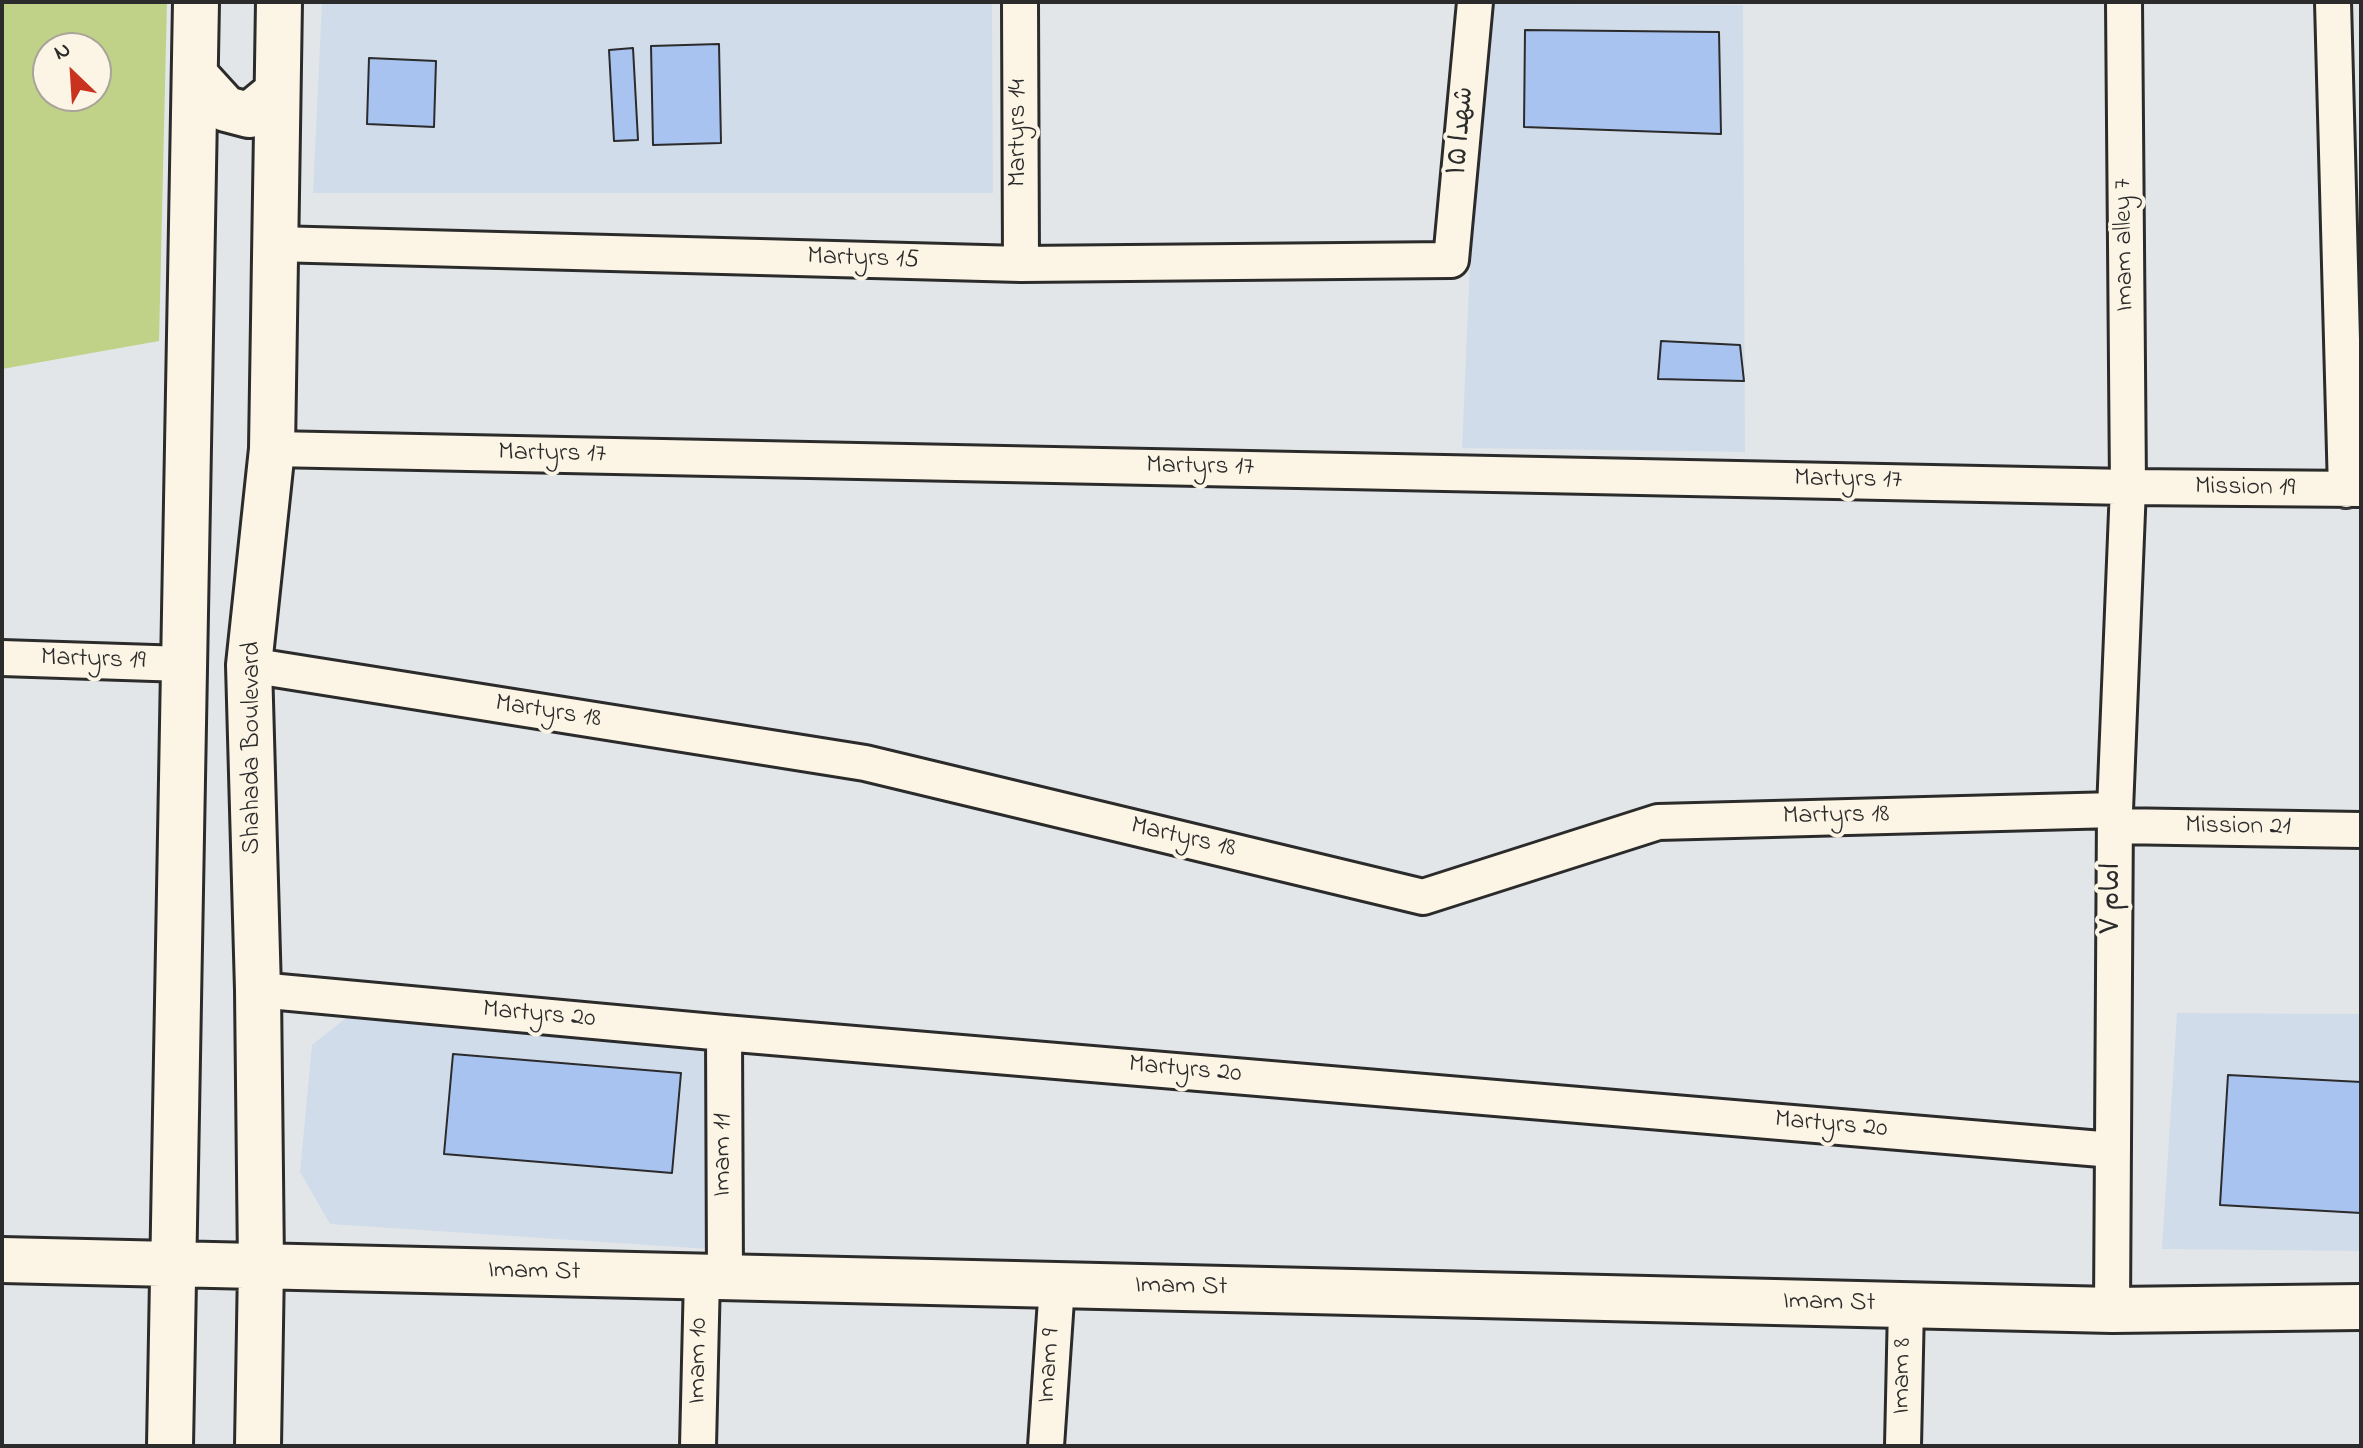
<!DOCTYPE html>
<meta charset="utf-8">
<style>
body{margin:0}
#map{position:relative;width:2363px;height:1448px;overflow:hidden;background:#e3e6e8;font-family:"Indie Flower",sans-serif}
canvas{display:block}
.frame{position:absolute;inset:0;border:4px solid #2b2b2b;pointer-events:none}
.north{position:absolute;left:32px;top:32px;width:80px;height:80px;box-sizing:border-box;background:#fcf5e5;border:2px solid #a8a49b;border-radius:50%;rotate:335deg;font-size:22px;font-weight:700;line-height:32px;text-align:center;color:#2b2b2b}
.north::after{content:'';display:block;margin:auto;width:28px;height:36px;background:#c8321e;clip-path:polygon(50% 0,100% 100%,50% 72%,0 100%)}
</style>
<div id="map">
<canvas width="2363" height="1448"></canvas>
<div class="frame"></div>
<div class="north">N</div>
</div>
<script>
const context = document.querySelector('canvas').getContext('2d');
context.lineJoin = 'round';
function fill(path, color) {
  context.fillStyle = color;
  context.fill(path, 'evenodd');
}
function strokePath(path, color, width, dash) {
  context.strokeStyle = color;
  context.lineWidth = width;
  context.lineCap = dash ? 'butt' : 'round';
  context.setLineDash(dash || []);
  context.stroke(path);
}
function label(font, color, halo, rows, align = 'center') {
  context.font = font + ' "Indie Flower","Playpen Sans Arabic",sans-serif';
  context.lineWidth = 8;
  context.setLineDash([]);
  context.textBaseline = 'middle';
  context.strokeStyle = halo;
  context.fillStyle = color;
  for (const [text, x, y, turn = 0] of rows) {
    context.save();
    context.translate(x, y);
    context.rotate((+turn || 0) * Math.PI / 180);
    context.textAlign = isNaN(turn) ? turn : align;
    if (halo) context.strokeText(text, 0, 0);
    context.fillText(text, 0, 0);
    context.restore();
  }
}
const built = new Path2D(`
 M322,2H992L993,193H313Z
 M1481,4L1743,5L1745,452L1462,448Z
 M2177,1013L2361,1014V1251L2162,1249Z
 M351,1014L718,1048L709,1249L330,1224L300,1172L312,1045Z`);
const green = new Path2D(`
 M2,2H167L159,341L2,369ZM48,48H96V96H48Z`);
const building = new Path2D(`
 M1525,30L1719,32L1721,134L1524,127Z
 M719,44L721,143L653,145L651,46Z
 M633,48L638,140L614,141L609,50Z
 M369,58L436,61L434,127L367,124Z
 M1661,341L1740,345L1744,381L1658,379Z
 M453,1054L681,1073L672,1173L444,1154Z
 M2228,1075L2361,1082V1213L2220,1205Z`);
const street = new Path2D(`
 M1020,2L1021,264
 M2333,2L2346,490
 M275,244L1021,264L1451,260L1475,2
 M272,449L2128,487L2361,489
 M2,658L184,664
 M249,665L865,763L1423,897L1658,822L2115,810
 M2115,826L2361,830
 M258,990L724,1033L2113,1150
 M724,1033L725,1277
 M2112,1310L2115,810L2128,487L2124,2
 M698,1446L702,1277
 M1046,1446L1057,1285
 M1903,1446L1906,1306`);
const secondary = new Path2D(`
 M195,75L226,109L249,115L277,92
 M2,1260L2112,1310L2361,1307
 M170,1446L196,2
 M258,1446L261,1266L258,990L249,665L272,449L279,2`);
const streetNames = [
 ["شهدا ۱۵",1463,131,-85],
 ["Martyrs 14",1020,133,-90],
 ["Imam alley 7",2126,245,-91],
 ["Martyrs 15",863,260,2],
 ["Martyrs 17",552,455,1],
 ["Martyrs 17",1200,468,1],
 ["Martyrs 17",1848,481,1],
 ["Mission 19",2245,489,1],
 ["Martyrs 19",93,661,2],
 ["Martyrs 18",548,713,9],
 ["Shahada Boulevard",254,748,-90],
 ["Martyrs 18",1836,817,-1],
 ["Mission 21",2238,828,1],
 ["Martyrs 18",1183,839,13],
 ["امام ۷",2114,899,-90],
 ["Martyrs 20",539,1016,5],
 ["Martyrs 20",1185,1071,5],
 ["Martyrs 20",1831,1126,5],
 ["Imam 11",725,1155,-90],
 ["Imam St",534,1273,1],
 ["Imam St",1181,1288,1],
 ["Imam St",1829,1304,1],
 ["Imam 10",700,1361,-89],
 ["Imam 9",1051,1366,-86],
 ["Imam 8",1904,1376,-89]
];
fill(built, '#d1dcea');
fill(green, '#c0d287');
fill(building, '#a8c3f0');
strokePath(building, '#2b2b2b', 2);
strokePath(street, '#2b2b2b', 40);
strokePath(secondary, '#2b2b2b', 50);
strokePath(street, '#fcf5e5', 34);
strokePath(secondary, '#fcf5e5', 44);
label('26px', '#2b2b2b', '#fcf5e5', streetNames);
</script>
